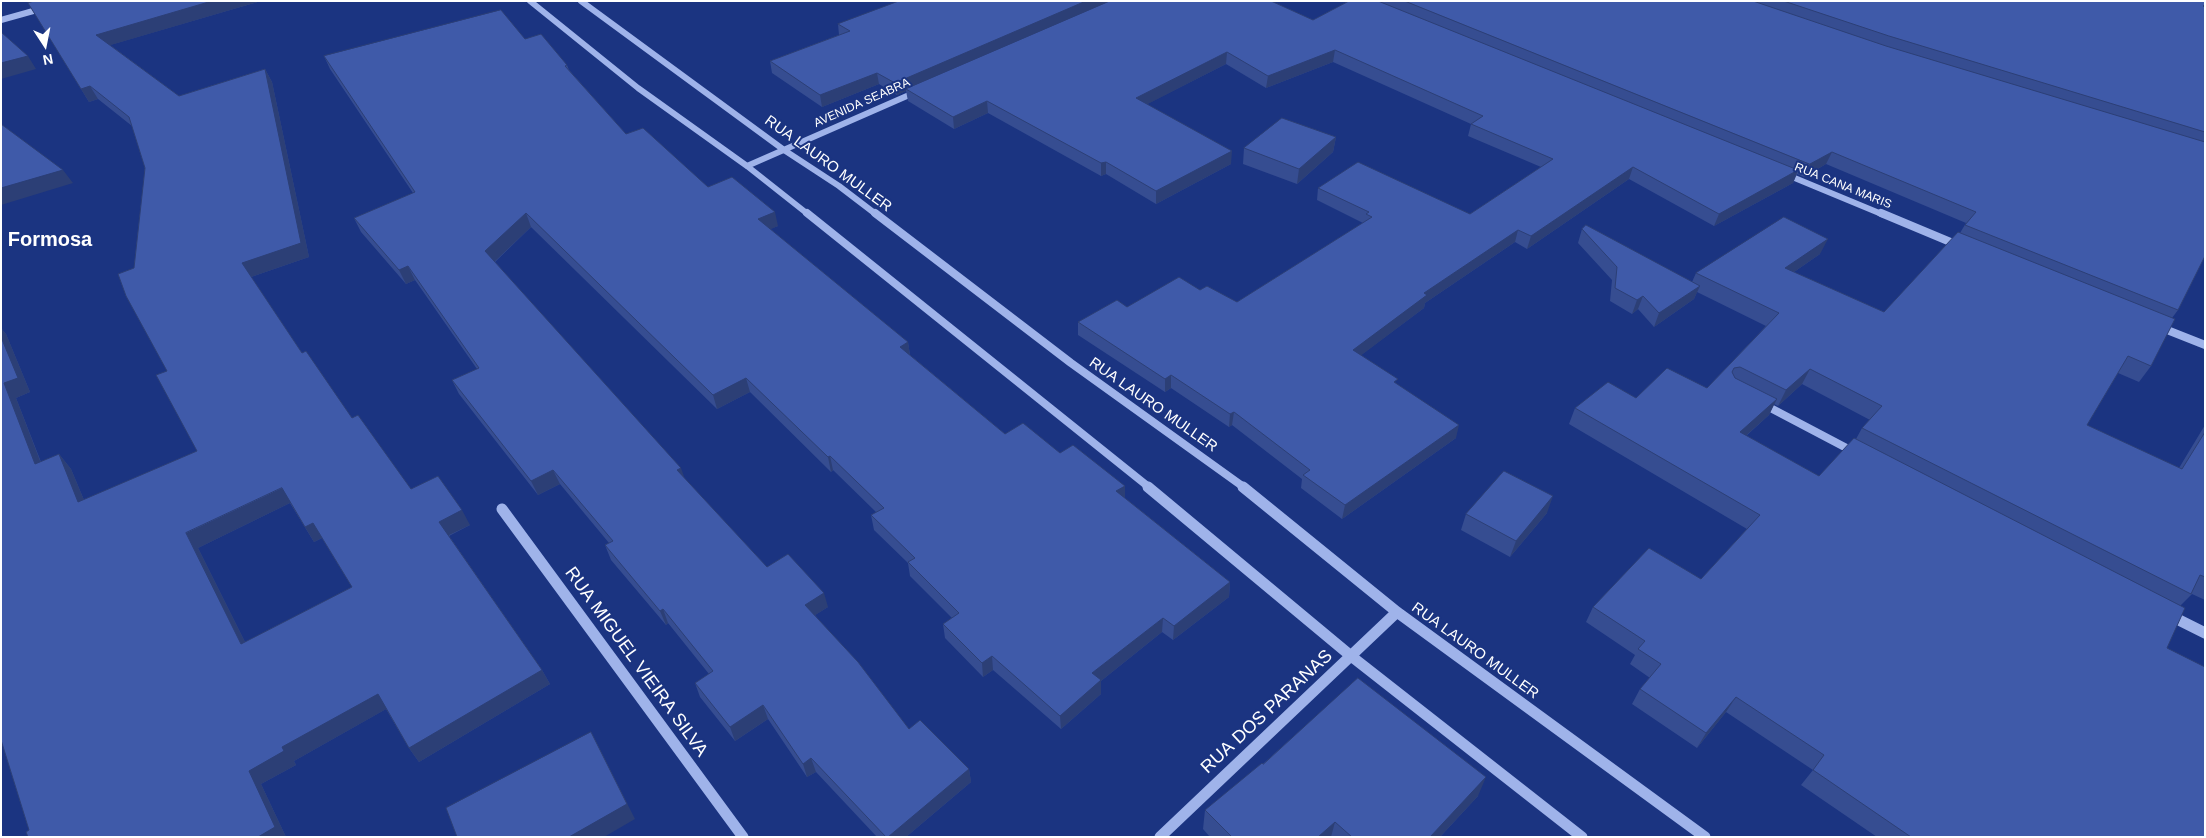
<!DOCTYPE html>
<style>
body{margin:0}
#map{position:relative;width:2206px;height:838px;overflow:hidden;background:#1b3481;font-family:Helvetica,sans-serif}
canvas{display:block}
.frame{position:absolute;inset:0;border:2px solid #fff;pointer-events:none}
.north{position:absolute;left:20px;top:20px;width:50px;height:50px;-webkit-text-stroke:4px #1b3481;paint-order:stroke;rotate:169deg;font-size:14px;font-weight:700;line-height:20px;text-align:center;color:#fff}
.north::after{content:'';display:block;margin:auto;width:18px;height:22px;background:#fff;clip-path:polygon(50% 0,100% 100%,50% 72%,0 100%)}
</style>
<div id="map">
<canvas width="2206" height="838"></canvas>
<div class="frame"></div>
<div class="north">N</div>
</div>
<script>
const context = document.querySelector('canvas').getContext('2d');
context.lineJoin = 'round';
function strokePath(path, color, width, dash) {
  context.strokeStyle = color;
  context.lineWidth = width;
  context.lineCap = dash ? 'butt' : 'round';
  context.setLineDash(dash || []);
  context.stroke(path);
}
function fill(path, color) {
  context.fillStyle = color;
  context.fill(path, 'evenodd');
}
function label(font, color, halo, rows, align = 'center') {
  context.font = font + ' Helvetica,sans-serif';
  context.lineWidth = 4;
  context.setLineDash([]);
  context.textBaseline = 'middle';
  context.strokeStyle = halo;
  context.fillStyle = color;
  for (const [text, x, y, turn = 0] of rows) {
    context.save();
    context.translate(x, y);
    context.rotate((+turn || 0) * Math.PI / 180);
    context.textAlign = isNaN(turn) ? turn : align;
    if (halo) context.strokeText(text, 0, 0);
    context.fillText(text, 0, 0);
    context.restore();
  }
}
const minorFar2 = new Path2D(`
 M530,1L638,88L747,166L809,215
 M581,1L784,150L839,186L877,215
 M1,20L44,8
 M747,166L916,92
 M1785,174L1884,215`);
const minorFar1 = new Path2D(`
 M807,213L1150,488
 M875,213L1071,363L1245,488
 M1881,213L1960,246
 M2157,326L2205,345
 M1761,403L1856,453`);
const minor = new Path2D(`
 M1148,487L1351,656L1582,837
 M1243,487L1397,612L1705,837
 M502,509L743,837
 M2169,615L2205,633
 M1160,837L1397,612`);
const wall = new Path2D(`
 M27,1H261L110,45L179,96L265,69L272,82L309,257L251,277L302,353L352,418L411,489L470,525L449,536L542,670L550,684L419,762L409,748L386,709L294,761L296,765L261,784L286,837H28L29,830L1,740V328L6,334L30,392L16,398L41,462L59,454L71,469L84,500L197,451L167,371L134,268L145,168L132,126L98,99L89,102ZM290,503L314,542L322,538L352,587L245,642L198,548Z
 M893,1H1271L1313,20L1349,1H2205V256L2178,310L2172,318L2151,366L2139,382L2118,373L2087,425L2179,468L2205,425V600L2192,594L2181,605L2167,648L2205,837H1877L1801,785L1813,770L1726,712L1697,748L1632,704L1640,689L1650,678L1630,664L1635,655L1586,622L1593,607L1701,579L1747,529L1569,424L1575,408L1636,398L1707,388L1766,326L1697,292L1694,299L1654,327L1638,309L1632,314L1610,301L1612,280L1578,243L1582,229L1692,282L1696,273L1820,254L1794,272L1884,312L1960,233L1966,223L1826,164L1804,177L1797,174L1793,183L1714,226L1629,179L1527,249L1515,242L1425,303L1424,308L1361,355L1397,384L1456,438L1342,519L1301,488L1302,479L1232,425L1229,427L1171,388L1165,392L1078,335V322L1127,307L1200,290L1237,302L1363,223L1317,200L1318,188L1470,214L1541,167L1468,136L1471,124L1333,62L1266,88L1226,64L1147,104L1231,164L1156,204L1106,174L1101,176L988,113L954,129L908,101L906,91L897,95L879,84L822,107L772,73L770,61L839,35L838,24L895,3ZM1802,384L1870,420L1862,428L1856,439L1819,476L1746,436L1769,415L1774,404L1778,406Z
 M525,39L567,65L569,70L626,134L708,187L778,226L770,229L908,342L910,355L1005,434L1060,453L1125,486V498L1230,582L1229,597L1173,640L1162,632L1101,681V694L1061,729L993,670L983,677L945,638L943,624L952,618L910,576L908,563L874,530L871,515L876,512L833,470L831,472L750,392L717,409L531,227L495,262L684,478L767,567L828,607L815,615L909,729L969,769L971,782L906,837H877L816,772L807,777L768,719L735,741L700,697L695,683L709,674L668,623L666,625L611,560L605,545L609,543L560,484L538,495L459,394L452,380L477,369L415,280L406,284L361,232L354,218L413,193L330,69L324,56Z
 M1336,137L1333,152L1297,184L1243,164L1244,148Z
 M1547,513L1510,557L1461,530L1466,514Z
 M1263,764L1478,796L1440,837H1210L1203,829L1205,810Z`);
const shadedWall = new Path2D(`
 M212,1H261L104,47L96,35Z
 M1086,1H1112L906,89V91L897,95L895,83Z
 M1335,50L1333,62L1266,88L1268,76Z
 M1227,52L1226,64L1136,110V98Z
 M28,56L36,69L1,79V63Z
 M265,69L272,82L309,257L251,277L242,263Z
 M877,73L879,84L822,107L820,95Z
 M90,86L98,99L89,102L81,89Z
 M987,101L988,113L954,129L953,117Z
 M1336,137L1333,152L1297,184L1299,169Z
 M1232,151L1231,164L1156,204V191Z
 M1832,152L1826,164L1804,177L1810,164Z
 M1106,162V174L1101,176V163Z
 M1633,167L1629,179L1527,249L1531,236Z
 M63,170L73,183L1,205V188Z
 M1798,170L1793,183L1714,226L1719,214Z
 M775,212L778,226L762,233L758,219Z
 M526,213L531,227L491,265L485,251Z
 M1518,230L1515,242L1425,303L1424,308L1351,363L1353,350L1424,293Z
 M1828,239L1820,254L1778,283L1785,268Z
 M408,266L415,280L406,284L399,270Z
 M1700,286L1694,299L1654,327L1659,313Z
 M1643,296L1638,309L1632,314L1637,300Z
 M1,328L6,334L30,392L16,398L47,479L35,464L4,383Z
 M908,342L910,356L900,347Z
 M1810,369L1802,384L1778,406L1786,390Z
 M1171,375V388L1165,392V379Z
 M746,378L750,392L717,409L713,395Z
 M1777,399L1769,415L1732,448L1740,432Z
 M1234,412L1232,425L1229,427L1230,414Z
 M1459,425L1456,438L1342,519L1345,505Z
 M59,454L71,469L91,517L78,502Z
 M830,456L833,470L831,472L828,457Z
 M681,468L686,482L677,470Z
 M553,470L560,484L538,495L531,481Z
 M1125,486V500L1116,491Z
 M282,488L292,502L198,548L253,658L241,644L186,533Z
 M1553,496L1547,513L1510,557L1516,541Z
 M462,510L470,525L447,536L439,522Z
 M313,523L322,538L314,542L305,527Z
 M1230,582L1229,597L1173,640L1174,626Z
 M824,593L828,607L809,619L805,605Z
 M663,609L668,623L666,625L660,611Z
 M1163,618L1162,632L1101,681V694L1061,729L1060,716L1092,673Z
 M992,656L993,670L983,677L982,663Z
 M542,670L550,684L419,762L409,748Z
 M378,694L388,708L294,761L296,765L261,784L286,837H258L249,771L282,747Z
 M1736,697L1726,712L1697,748L1706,733Z
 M763,705L768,719L735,741L730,727Z
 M591,732L635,819L604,837H569Z
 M811,758L816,772L807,777L803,764Z
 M969,769L971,782L906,837H888Z
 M1486,777L1478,796L1440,837H1430Z
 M1335,822L1331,837H1318Z`);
const building = new Path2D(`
 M35,1H212L96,35L179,96L265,69L301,243L242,263L302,353L306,351L352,418L358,415L411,489L438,476L462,510L439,522L542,670L409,748L378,694L282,747L284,751L249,771L275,827L258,837H28L26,832L29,830L1,740V337L18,378L4,383L35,464L59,454L78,502L197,451L156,375L167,371L126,296L118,274L134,268L145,168L129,117L90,86L81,89L28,3ZM282,488L305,527L313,523L352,587L241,644L186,533Z
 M899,1H1086L895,83L877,73L820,95L770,61L850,31L838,24Z
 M1110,1H1271L1313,20L1349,1H1378L1798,170L1719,214L1633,167L1531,236L1518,230L1424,293L1427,295L1353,350L1398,379L1394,382L1459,425L1345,505L1303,475L1310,470L1234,412L1230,414L1171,375L1165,379L1078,322L1117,300L1127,307L1179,277L1200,290L1207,286L1237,302L1372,217L1366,214L1369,212L1318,188L1358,162L1470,214L1553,159L1471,124L1483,116L1335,50L1268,76L1227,52L1136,98L1232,151L1156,191L1106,162L1101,163L987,101L953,117L906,89Z
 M1405,1H1753L1886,46L2205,142V256L2178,310L1965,225L1976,212L1832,152L1810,164Z
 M1784,1H2205V5L2203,6L2205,7V132L1889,36Z
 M501,10L525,39L541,34L567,65L565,66L626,134L643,128L708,187L732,177L775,212L758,219L908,342L900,347L1005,434L1023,423L1060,453L1073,445L1125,486L1116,491L1230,582L1174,626L1163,618L1092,673L1101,680L1060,716L992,656L982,663L943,624L959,613L908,562L915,558L871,515L884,508L830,456L828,457L746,378L713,395L526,213L485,251L681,468L677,470L767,567L788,554L824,593L805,605L858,662L909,729L920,720L969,769L888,837H886L811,758L803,764L763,705L730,727L695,683L713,671L663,609L660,611L605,545L613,541L553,470L531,481L452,380L479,368L408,266L399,270L354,218L415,192L324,56Z
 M1,32L28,56L1,63Z
 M1282,118L1336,137L1299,169L1244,148Z
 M1,124L63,170L1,188Z
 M1784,217L1828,239L1785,268L1884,312L1958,232L2175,319L2151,366L2128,356L2087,425L2182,469L2205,432V577L2200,575L2191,594L1862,428L1882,406L1810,369L1786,390L1740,367L1734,368L1732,372L1735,378L1777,399L1740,432L1819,476L1854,438L2185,608L2167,648L2205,667V837H1911L1813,770L1824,755L1736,697L1706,733L1640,689L1661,664L1638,649L1645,641L1593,607L1649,548L1701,579L1760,515L1575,408L1608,382L1636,398L1667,368L1707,388L1779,313L1696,273Z
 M1586,225L1700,286L1659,313L1643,296L1637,300L1615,288L1617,267L1582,229Z
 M1504,471L1553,496L1516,541L1466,514Z
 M1358,678L1486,777L1430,837H1352L1335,822L1318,837H1232L1205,810L1262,763L1263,764Z
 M591,732L627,804L569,837H457L446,808Z`);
const farStreetnames = [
 ["AVENIDA SEABRA",862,103,-24],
 ["RUA CANA MARIS",1843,186,22]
];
const streetNames = [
 ["RUA LAURO MULLER",828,164,36],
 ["RUA LAURO MULLER",1153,405,35],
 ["RUA LAURO MULLER",1475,651,36]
];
const nearStreetnames = [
 ["RUA MIGUEL VIEIRA SILVA",636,662,54],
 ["RUA DOS PARANAS",1267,712,-43]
];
const districtNames = [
 ["Formosa",50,240]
];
strokePath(minorFar2, '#9fb3ea', 6);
strokePath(minorFar1, '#9fb3ea', 8);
strokePath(minor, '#9fb3ea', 11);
fill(wall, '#364d91');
fill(shadedWall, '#2c3f76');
fill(building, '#3f5aa9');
strokePath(building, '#2c3f76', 1);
label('12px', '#fff', '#1b3481', farStreetnames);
label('15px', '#fff', '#1b3481', streetNames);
label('18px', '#fff', '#1b3481', nearStreetnames);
label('bold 20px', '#fff', '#1b3481', districtNames);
</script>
